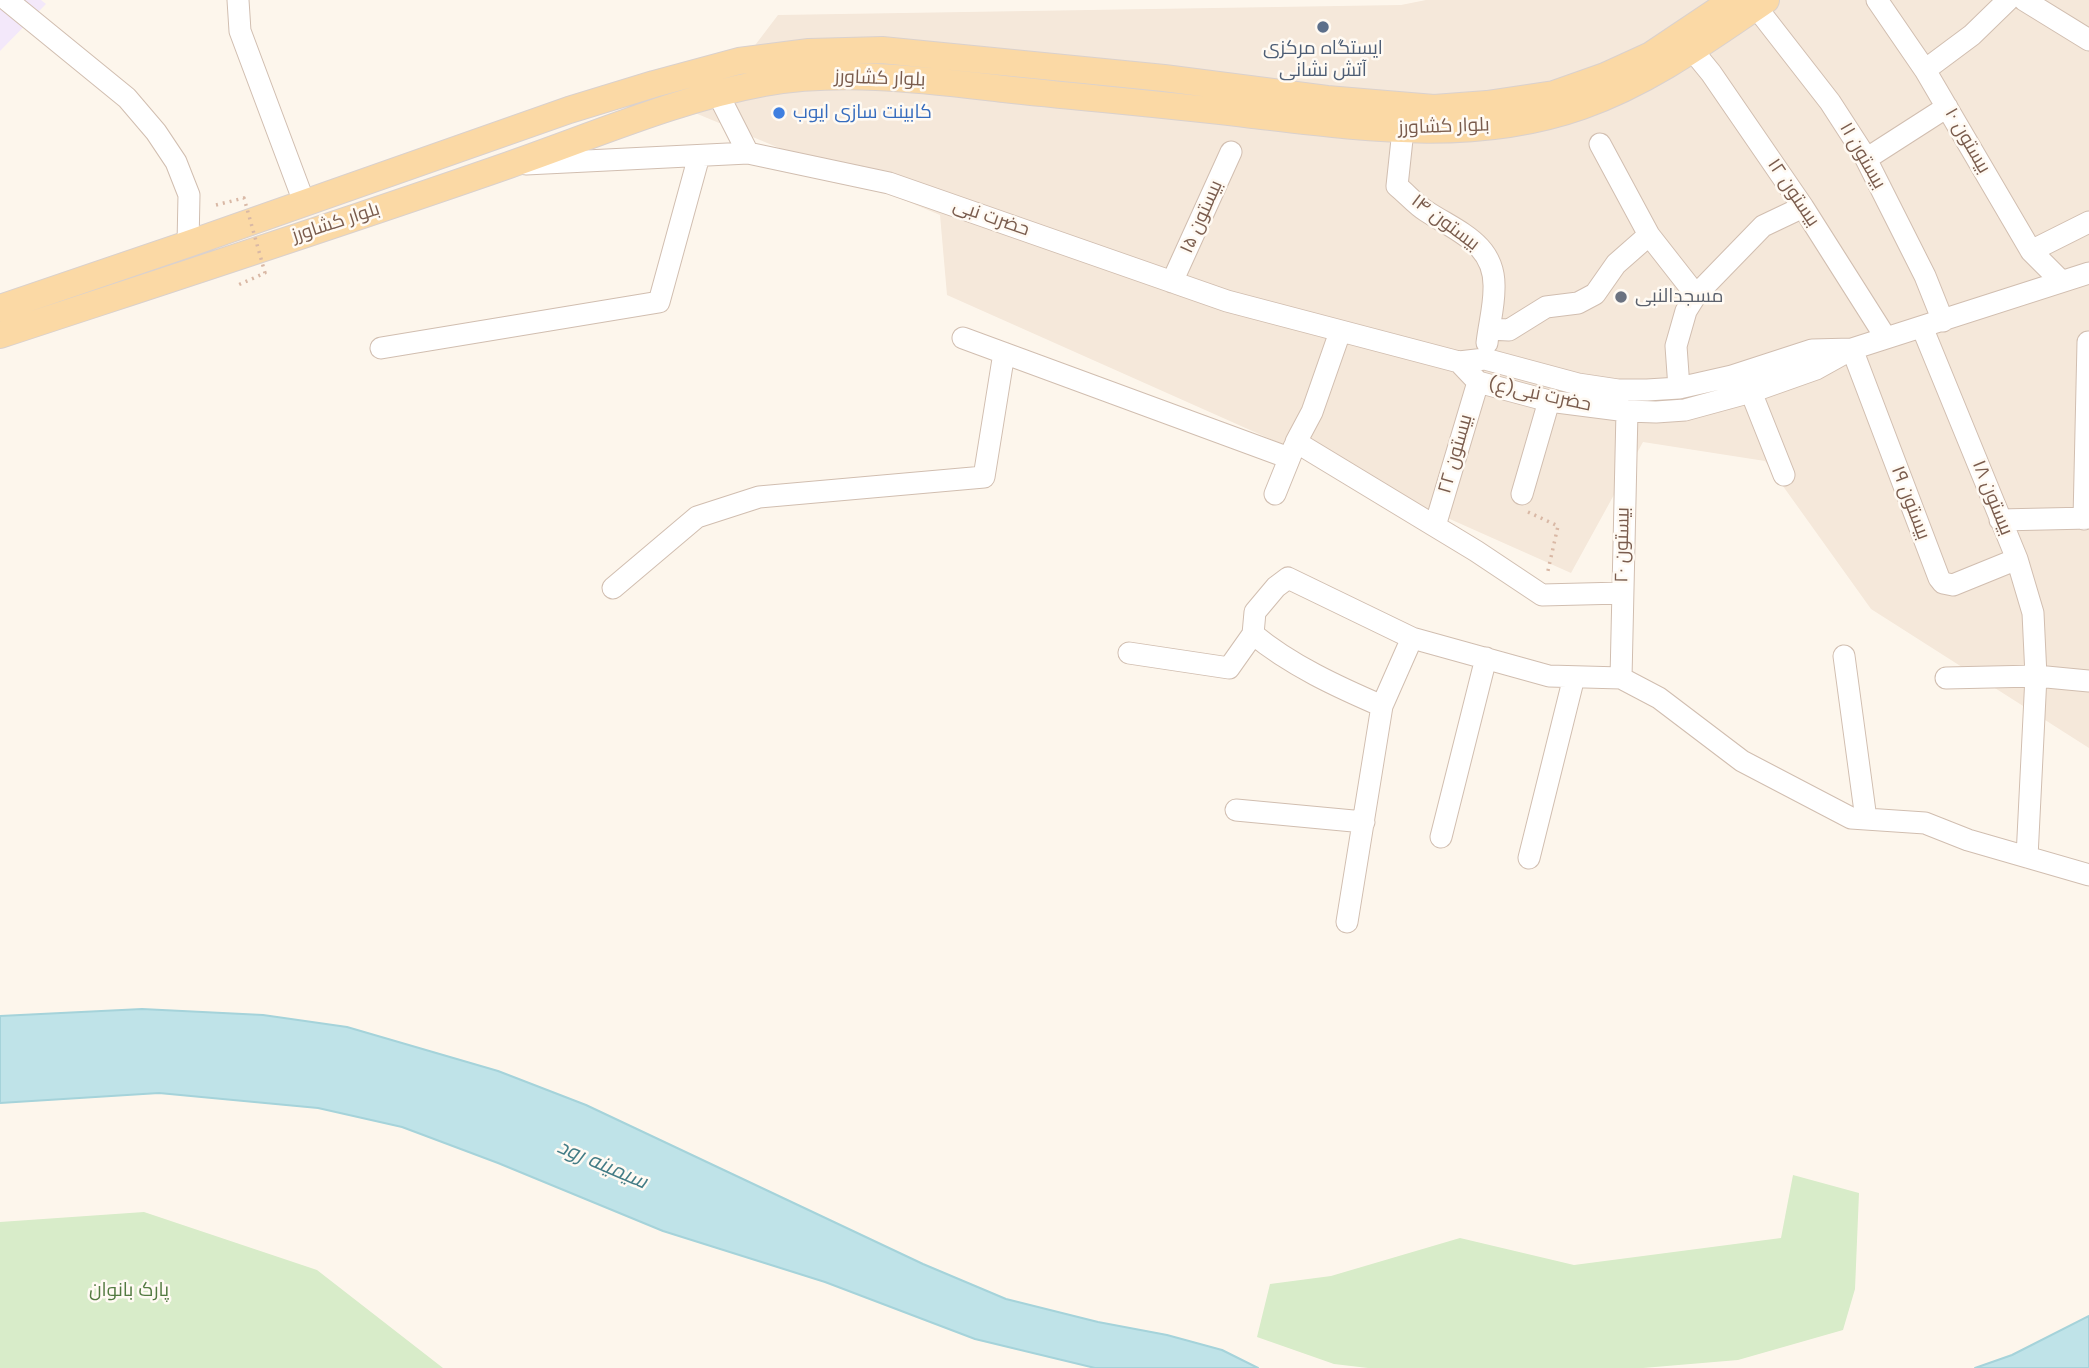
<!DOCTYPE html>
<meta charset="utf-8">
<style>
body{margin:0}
canvas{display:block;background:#fdf6ec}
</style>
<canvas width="2089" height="1368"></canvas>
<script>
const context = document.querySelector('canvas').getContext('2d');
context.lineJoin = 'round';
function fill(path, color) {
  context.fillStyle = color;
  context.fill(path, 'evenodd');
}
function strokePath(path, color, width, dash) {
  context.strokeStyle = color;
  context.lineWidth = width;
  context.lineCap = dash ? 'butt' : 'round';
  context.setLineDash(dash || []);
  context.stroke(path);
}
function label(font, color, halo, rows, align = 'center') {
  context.font = font + ' "DM Sans",Cairo,sans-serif';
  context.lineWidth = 5;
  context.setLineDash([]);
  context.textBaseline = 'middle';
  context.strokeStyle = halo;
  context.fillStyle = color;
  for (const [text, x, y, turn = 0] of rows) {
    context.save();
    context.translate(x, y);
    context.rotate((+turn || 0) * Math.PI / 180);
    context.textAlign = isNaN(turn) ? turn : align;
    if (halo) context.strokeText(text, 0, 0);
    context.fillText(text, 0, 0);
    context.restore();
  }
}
const residential = new Path2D(`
 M1426,0H2089V748L1871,609L1765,461L1643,442L1571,573L947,295L940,215L676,105L718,94L778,15L1401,5Z`);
const education = new Path2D(`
 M0,0H41L46,4L0,51Z`);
const green = new Path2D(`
 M1793,1175L1859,1193L1855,1289L1843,1330L1738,1360L1643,1368H1368L1334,1364L1257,1337L1270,1284L1331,1276L1460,1238L1574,1265L1781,1238Z
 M144,1212L317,1270L443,1368H0V1222Z`);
const water = new Path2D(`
 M142,1009L263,1015L347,1027L498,1071L586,1105L923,1264L1006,1299L1098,1322L1167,1335L1222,1350L1258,1368H1095L975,1339L825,1282L663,1231L498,1163L402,1127L318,1108L159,1093L0,1103V1016Z
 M2089,1316V1368H1975L2012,1355Z`);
const path = new Path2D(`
 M1528,512L1558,526L1547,575`);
const minor = new Path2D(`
 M7,0L127,98L156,132L176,162L189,195L188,244
 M238,0L240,31L304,202
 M1877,0L1925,70L2031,251L2060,280
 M2024,0L2089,40
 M1756,7L1830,102L1863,153L1925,276L1943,321
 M1693,51L1711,73L1803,207L1886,338
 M1925,70L1972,35L2008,0
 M718,94L748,153
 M1403,130L1397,186C1407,194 1416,205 1426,211C1458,232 1496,244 1494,289C1494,307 1489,325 1487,343
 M1866,159L1947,107
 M526,164L748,153L889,183L1227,301L1459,362L1485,359L1578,384L1618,390H1647L1679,388L1732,376L1812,350L1852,349
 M1649,235L1696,295
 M2031,251L2089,222
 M1172,282L1231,152
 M1922,327L2017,559L2033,613L2036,676L2027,857
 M1489,329L1509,330L1546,307L1578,303L1595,294L1616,264L1649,235L1600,144
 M1340,332L1312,412L1296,442L1476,551L1542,595L1622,593
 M963,338L1289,458
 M381,348L659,302L699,156
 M1852,349L1939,578L1943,583L1953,585L2017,559
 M1459,362L1478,382L1549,401L1627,411L1656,412L1685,410L1751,392L1816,369L1852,349L2089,273
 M1679,388L1676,346L1686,311L1696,295L1763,226L1803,207
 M1751,392L1784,475
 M1275,494L1294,447
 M1522,494L1549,401
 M2084,519L2088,342
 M2000,520L2089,518
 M1435,526L1478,382
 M613,588L697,517L759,497L984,477L1004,353
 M1412,638L1382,706C1338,687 1290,665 1253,634L1255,612L1276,587L1288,578L1412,638L1549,676L1621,678L1659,698L1742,761L1851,818L1925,823L1968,840L2089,875
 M1129,653L1229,668L1253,634
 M1844,656L1866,819
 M1621,678L1627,411
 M1946,678L2036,676L2089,681
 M1236,810L1364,822
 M1441,837L1486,658
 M1529,858L1574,677
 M1347,922L1382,706`);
const major = new Path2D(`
 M0,308L188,244L569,110L654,84L739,61L809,52L882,50L1164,78L1327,99L1434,108L1487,104L1554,94L1605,76L1651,55L1733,0
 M0,335C170,279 340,224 509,165C593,136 677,99 764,83C843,69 925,80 1004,89C1087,98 1170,105 1253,115C1363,128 1475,144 1582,106C1650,82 1707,40 1766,0`);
const pathBridge = new Path2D(`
 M216,205L244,198L265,273L238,285`);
const markers = [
 [1323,27,7,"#5c6f8a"],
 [779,113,7,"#3f7fe0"],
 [1621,297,7,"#6b7280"]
];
const serviceNames = [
 ["ایستگاه مرکزی",1323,49],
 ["آتش نشانی",1323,71]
];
const streetNames = [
 ["بلوار کشاورز",880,79,2],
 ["بلوار کشاورز",1444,127,-2],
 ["بیستون ۱۰",1967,141,60],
 ["بیستون ۱۱",1862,156,60],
 ["بیستون ۱۲",1793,193,56],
 ["بیستون ۱۵",1202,217,-66],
 ["حضرت نبی",991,218,19],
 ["بلوار کشاورز",336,223,-18],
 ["بیستون ۱۴",1445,223,37],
 ["حضرت نبی(ع)",1540,395,12],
 ["بیستون ۲۲",1456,454,-74],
 ["بیستون ۱۸",1992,498,68],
 ["بیستون ۱۹",1910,503,69],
 ["بیستون ۲۰",1623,545,-89]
];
const shopNames = [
 ["کابینت سازی ایوب",793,113]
];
const worshipNames = [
 ["مسجدالنبی",1635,297]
];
const parkNames = [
 ["پارک بانوان",129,1291]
];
const waterNames = [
 ["سیمینه رود",602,1165,23]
];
fill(residential, '#f5e8da');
fill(education, '#f3e8fa');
fill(green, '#d8ecc9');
fill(water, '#bfe3e8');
strokePath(water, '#a5d3da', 2);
strokePath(minor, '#d1beb0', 23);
strokePath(major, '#dad1cd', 28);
strokePath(path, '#d9b8a5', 3.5, [2, 5]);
strokePath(minor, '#fff', 21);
strokePath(major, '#fbd9a5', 26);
strokePath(pathBridge, '#d9b8a5', 3.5, [2, 5]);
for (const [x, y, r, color] of markers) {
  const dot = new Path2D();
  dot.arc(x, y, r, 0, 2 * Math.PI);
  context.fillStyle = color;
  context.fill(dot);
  strokePath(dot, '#fffaf3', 2.5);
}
label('19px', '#4e5e75', '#fffaf3', serviceNames);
label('19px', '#7a5c4d', '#fffaf3', streetNames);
label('19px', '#366cbe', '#fffaf3', shopNames, 'left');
label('19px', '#5b616d', '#fffaf3', worshipNames, 'left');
label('19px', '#537a41', '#fffaf3', parkNames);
label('italic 21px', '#437c86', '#fffaf3', waterNames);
</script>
